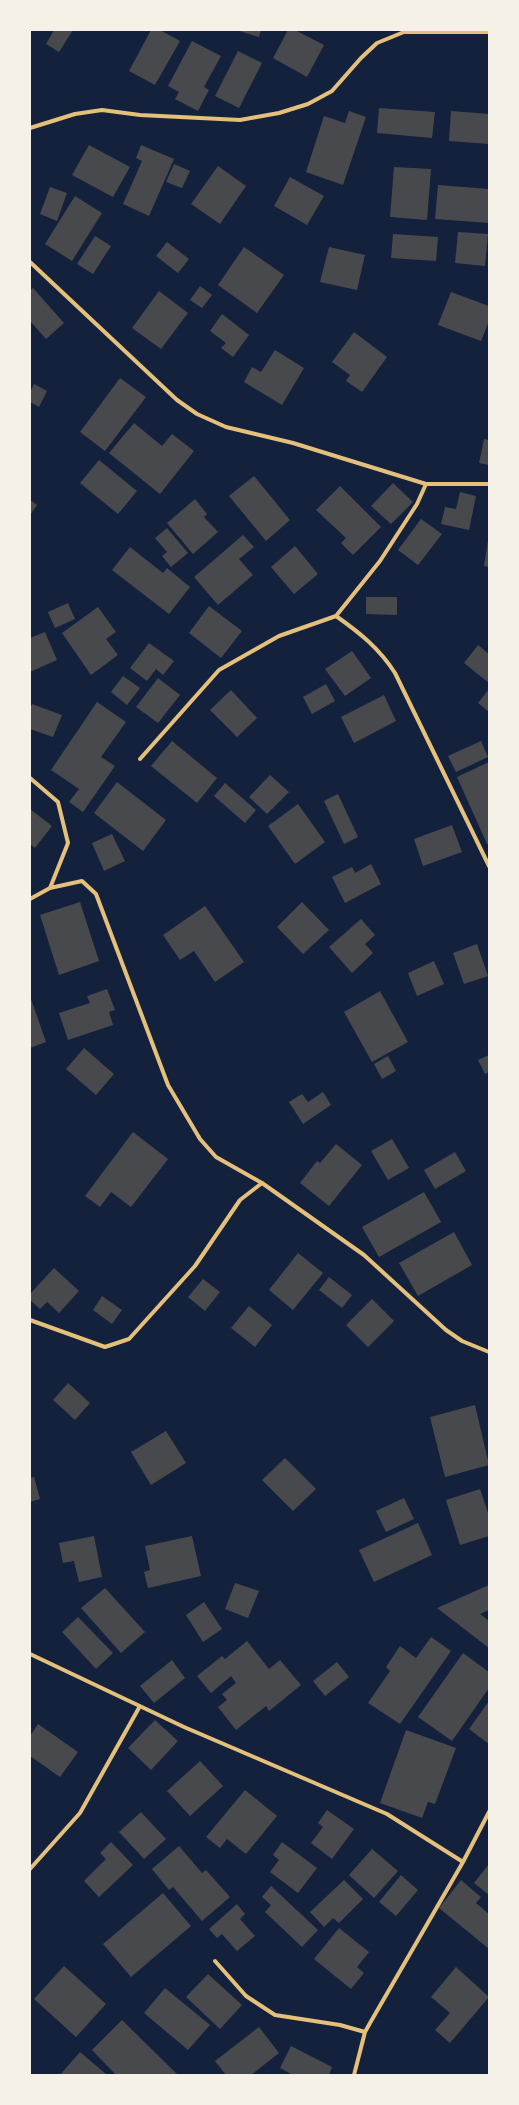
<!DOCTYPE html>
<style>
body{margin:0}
#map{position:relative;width:519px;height:2105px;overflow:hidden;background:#14213d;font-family:"Fira Sans Condensed",sans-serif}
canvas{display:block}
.frame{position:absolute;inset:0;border:31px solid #f6f1e7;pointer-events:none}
</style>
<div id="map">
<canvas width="519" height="2105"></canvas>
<div class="frame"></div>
</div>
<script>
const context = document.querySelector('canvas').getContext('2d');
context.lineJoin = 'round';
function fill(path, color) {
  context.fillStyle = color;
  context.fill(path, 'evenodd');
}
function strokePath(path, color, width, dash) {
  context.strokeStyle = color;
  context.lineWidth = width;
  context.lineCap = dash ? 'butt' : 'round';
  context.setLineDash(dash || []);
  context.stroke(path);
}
const building = new Path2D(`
 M54,30H73L59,52L46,44Z
 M151,30H160L180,41L155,85L129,71Z
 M236,30H261L259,37Z
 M288,30H295L324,45L307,77L273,58Z
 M192,41L221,56L204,87L209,90L198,111L175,99L179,92L168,86Z
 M238,51L262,63L239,108L215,96Z
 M379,108L435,112L432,138L377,133Z
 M349,111L366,117L343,185L306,172L324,116L345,123Z
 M451,111L489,114V144L449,141Z
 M89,145L130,167L113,197L72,175Z
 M141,145L174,159L149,216L123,204L142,161L136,158Z
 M174,164L190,171L182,188L166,182Z
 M218,166L246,186L220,224L191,204Z
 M394,167L431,169L427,220L390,217Z
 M290,177L324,196L307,225L274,206Z
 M438,185L489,189V223L435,219Z
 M50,187L67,193L57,221L40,214Z
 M75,196L102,213L72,261L45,244Z
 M458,232L488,234L485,266L455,263Z
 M393,234L438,237L436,261L391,258Z
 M95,236L111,246L93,274L77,264Z
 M167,242L189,259L178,273L156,256Z
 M244,247L284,275L257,313L218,285Z
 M329,247L365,255L357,290L320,282Z
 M200,286L212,295L202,308L190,300Z
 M33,288L64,323L46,339L30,321V291Z
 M159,291L188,313L161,349L132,328Z
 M451,292L489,306V321L481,341L438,325Z
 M222,314L249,335L233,357L221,348L226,343L210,331Z
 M354,332L387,357L362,392L346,381L350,375L332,362Z
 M275,350L304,368L282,405L244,382L252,367L261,372Z
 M120,378L146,397L105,451L80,432Z
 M34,384L47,391L39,407L30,402V392Z
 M134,423L162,446L172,434L194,451L160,494L109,453Z
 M484,439L489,440V465L479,463Z
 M99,460L137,491L118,514L80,483Z
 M254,476L290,520L266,541L229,496Z
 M393,483L413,502L391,524L371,506Z
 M340,486L381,527L353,555L341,543L346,538L316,510Z
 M460,492L476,496L469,530L441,524L445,507L456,509Z
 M195,499L207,514L204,517L218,532L193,554L167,523Z
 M30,500L37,505L30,515Z
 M421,519L442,534L418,565L398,550Z
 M167,528L188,553L171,567L162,556L167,552L155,538Z
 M243,535L254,547L239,559L253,575L218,605L194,577Z
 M488,541H489V567L484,566Z
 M295,546L318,574L294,594L271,567Z
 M130,547L163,573L167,568L190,587L169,614L112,570Z
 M366,597H397V615L366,614Z
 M68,603L75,619L55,628L48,612Z
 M209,606L242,631L221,658L189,633Z
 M98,607L116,632L106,639L118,655L91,675L62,633Z
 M45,632L57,660L30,672V638Z
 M149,643L174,661L163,675L156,669L147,681L130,668Z
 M478,645L489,654V683L464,663Z
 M352,651L371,678L345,696L325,669Z
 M123,676L140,688L127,705L111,692Z
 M158,678L180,695L158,723L136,707Z
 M326,684L335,701L312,714L303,697Z
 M489,689V712L478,703Z
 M231,690L257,718L237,737L210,710Z
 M384,695L396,721L354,743L341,717Z
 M97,702L126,722L101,757L115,766L83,812L69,802L79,789L51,770Z
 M32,704L62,715L53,737L30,729V709Z
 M172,741L217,778L197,803L151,766Z
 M481,741L488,757L456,772L448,756Z
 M489,762V844H487L457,777Z
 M270,775L289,792L267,814L249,797Z
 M117,782L166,820L143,851L94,813Z
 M225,783L256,810L245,823L214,796Z
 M338,794L358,837L344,844L324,801Z
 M298,804L325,842L295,864L268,826Z
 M30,809L52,826L35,848L30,844Z
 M452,825L462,852L423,866L414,839Z
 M112,834L125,861L104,871L92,843Z
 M371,864L381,884L345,903L332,877L352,867L355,873Z
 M80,902L99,961L59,975L40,915Z
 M302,902L329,930L303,954L277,927Z
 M205,906L244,962L215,982L194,951L180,960L163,935Z
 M361,919L375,935L365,944L373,953L352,973L329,947Z
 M477,944L488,976L464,984L453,953Z
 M434,961L444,984L417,996L408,973Z
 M107,989L115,1010L109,1012L113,1025L68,1040L59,1013L90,1003L87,996Z
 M380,991L408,1042L372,1062L344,1012Z
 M30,996L46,1042L30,1048Z
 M84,1048L114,1074L96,1095L66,1069Z
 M489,1055V1072L485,1074L478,1060Z
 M388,1056L396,1071L382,1079L374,1064Z
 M323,1092L331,1105L303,1124L289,1102L302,1094L308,1102Z
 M133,1132L168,1159L131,1207L111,1192L100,1207L85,1196Z
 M392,1139L409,1168L388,1180L371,1151Z
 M336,1144L362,1165L329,1206L300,1183L317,1161L320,1163Z
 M455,1152L466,1171L435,1189L424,1170Z
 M424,1192L441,1222L379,1257L362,1227Z
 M454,1232L472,1265L418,1296L399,1263Z
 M298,1253L323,1273L293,1310L269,1290Z
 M54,1268L79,1291L59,1313L47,1302L40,1309L30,1300V1294Z
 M329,1277L352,1295L342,1308L319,1290Z
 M203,1279L220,1292L205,1311L188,1297Z
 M102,1296L122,1310L112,1324L93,1310Z
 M372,1299L394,1321L368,1347L346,1325Z
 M249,1306L272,1325L255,1347L231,1328Z
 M68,1383L90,1403L75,1420L53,1400Z
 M475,1405L489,1465L445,1477L430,1417Z
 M166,1431L186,1463L151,1485L131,1452Z
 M285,1458L316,1489L293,1511L262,1480Z
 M34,1477L40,1499L30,1502V1478Z
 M480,1489L489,1516V1536L460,1545L446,1500Z
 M404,1498L414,1519L386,1532L376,1511Z
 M418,1523L432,1555L374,1582L359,1550Z
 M94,1536L102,1577L79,1582L74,1561L63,1563L59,1543Z
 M192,1536L201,1576L148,1588L144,1572L150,1570L145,1546Z
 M235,1583L259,1591L248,1618L225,1609Z
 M489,1585V1610L480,1614L489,1621V1648L437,1608Z
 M105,1588L145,1632L121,1653L81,1608Z
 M204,1602L222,1629L203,1642L186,1615Z
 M78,1617L113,1653L96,1669L62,1632Z
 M431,1637L451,1651L400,1724L368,1703L390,1671L386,1667L400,1646L416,1658Z
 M247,1641L269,1669L280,1660L301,1685L269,1711L266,1706L236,1730L218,1707L227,1700L222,1694L236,1683L231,1676L211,1693L197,1676L222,1656L225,1659Z
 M463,1653L489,1672V1688L452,1741L418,1717Z
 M172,1660L185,1678L154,1703L140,1686Z
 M337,1662L349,1677L325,1696L313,1681Z
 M489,1701V1744L469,1729Z
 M155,1720L178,1741L151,1770L128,1748Z
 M38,1724L78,1752L60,1777L30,1756V1736Z
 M406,1730L456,1748L435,1804L428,1802L422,1818L380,1803Z
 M200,1761L223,1786L190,1816L167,1791Z
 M245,1790L277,1816L246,1854L227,1839L220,1848L206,1837Z
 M327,1810L354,1829L332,1859L311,1843L323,1827L318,1823Z
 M141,1812L166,1839L144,1859L119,1832Z
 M111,1842L133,1865L99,1897L84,1881L106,1859L100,1853Z
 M282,1842L317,1868L298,1893L270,1872L279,1860L273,1855Z
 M179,1846L202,1873L206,1870L230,1897L202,1921L173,1887L169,1890L152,1869Z
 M372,1849L398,1871L374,1898L349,1875Z
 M489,1864V1895L474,1883Z
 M401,1875L418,1890L396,1916L379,1902Z
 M344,1880L363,1899L339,1923L333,1918L324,1927L310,1912Z
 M461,1880L481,1897L476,1903L489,1914V1949L439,1908Z
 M271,1886L318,1930L302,1947L265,1912L271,1905L262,1897Z
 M163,1893L191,1926L131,1977L103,1944Z
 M237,1904L245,1914L240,1919L255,1936L237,1951L222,1934L217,1938L209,1929Z
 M339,1928L369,1952L357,1967L364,1973L351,1989L314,1959Z
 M64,1966L106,2004L76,2037L34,1999Z
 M456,1967L489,1997L450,2043L435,2030L450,2013L431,1997Z
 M208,1974L242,2005L220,2029L186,1997Z
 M165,1988L210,2025L188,2050L144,2013Z
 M122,2020L178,2075H116L92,2050Z
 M259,2027L279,2053L251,2075H226L215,2061Z
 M291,2046L332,2067L329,2075H293L280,2068Z
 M80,2052L107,2075H60Z`);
const minor = new Path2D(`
 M30,128L75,114L102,110L140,115L240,120L279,113L308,104L332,91L361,58L377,43L404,32H489
 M30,262L177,400L197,414L226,427L293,443L426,484H489
 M336,616C360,633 379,648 395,673L489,866
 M140,759L219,670L279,636L336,616L380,561L417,504L426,484
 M30,778L58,802L68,843L50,888
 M30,899L50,888L82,881L96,894L168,1085L200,1139L216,1157L262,1183L364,1255L446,1330L462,1341L489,1352
 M30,1320L105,1347L129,1339L195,1266L240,1200L262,1183
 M30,1654L184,1727L387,1814L463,1862
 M30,1869L80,1813L140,1706
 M215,1961L246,1996L275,2015L340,2025L365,2032
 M354,2075L365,2032L370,2023L463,1862L489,1812`);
fill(building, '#48494c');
strokePath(minor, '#e5c07b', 4);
</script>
